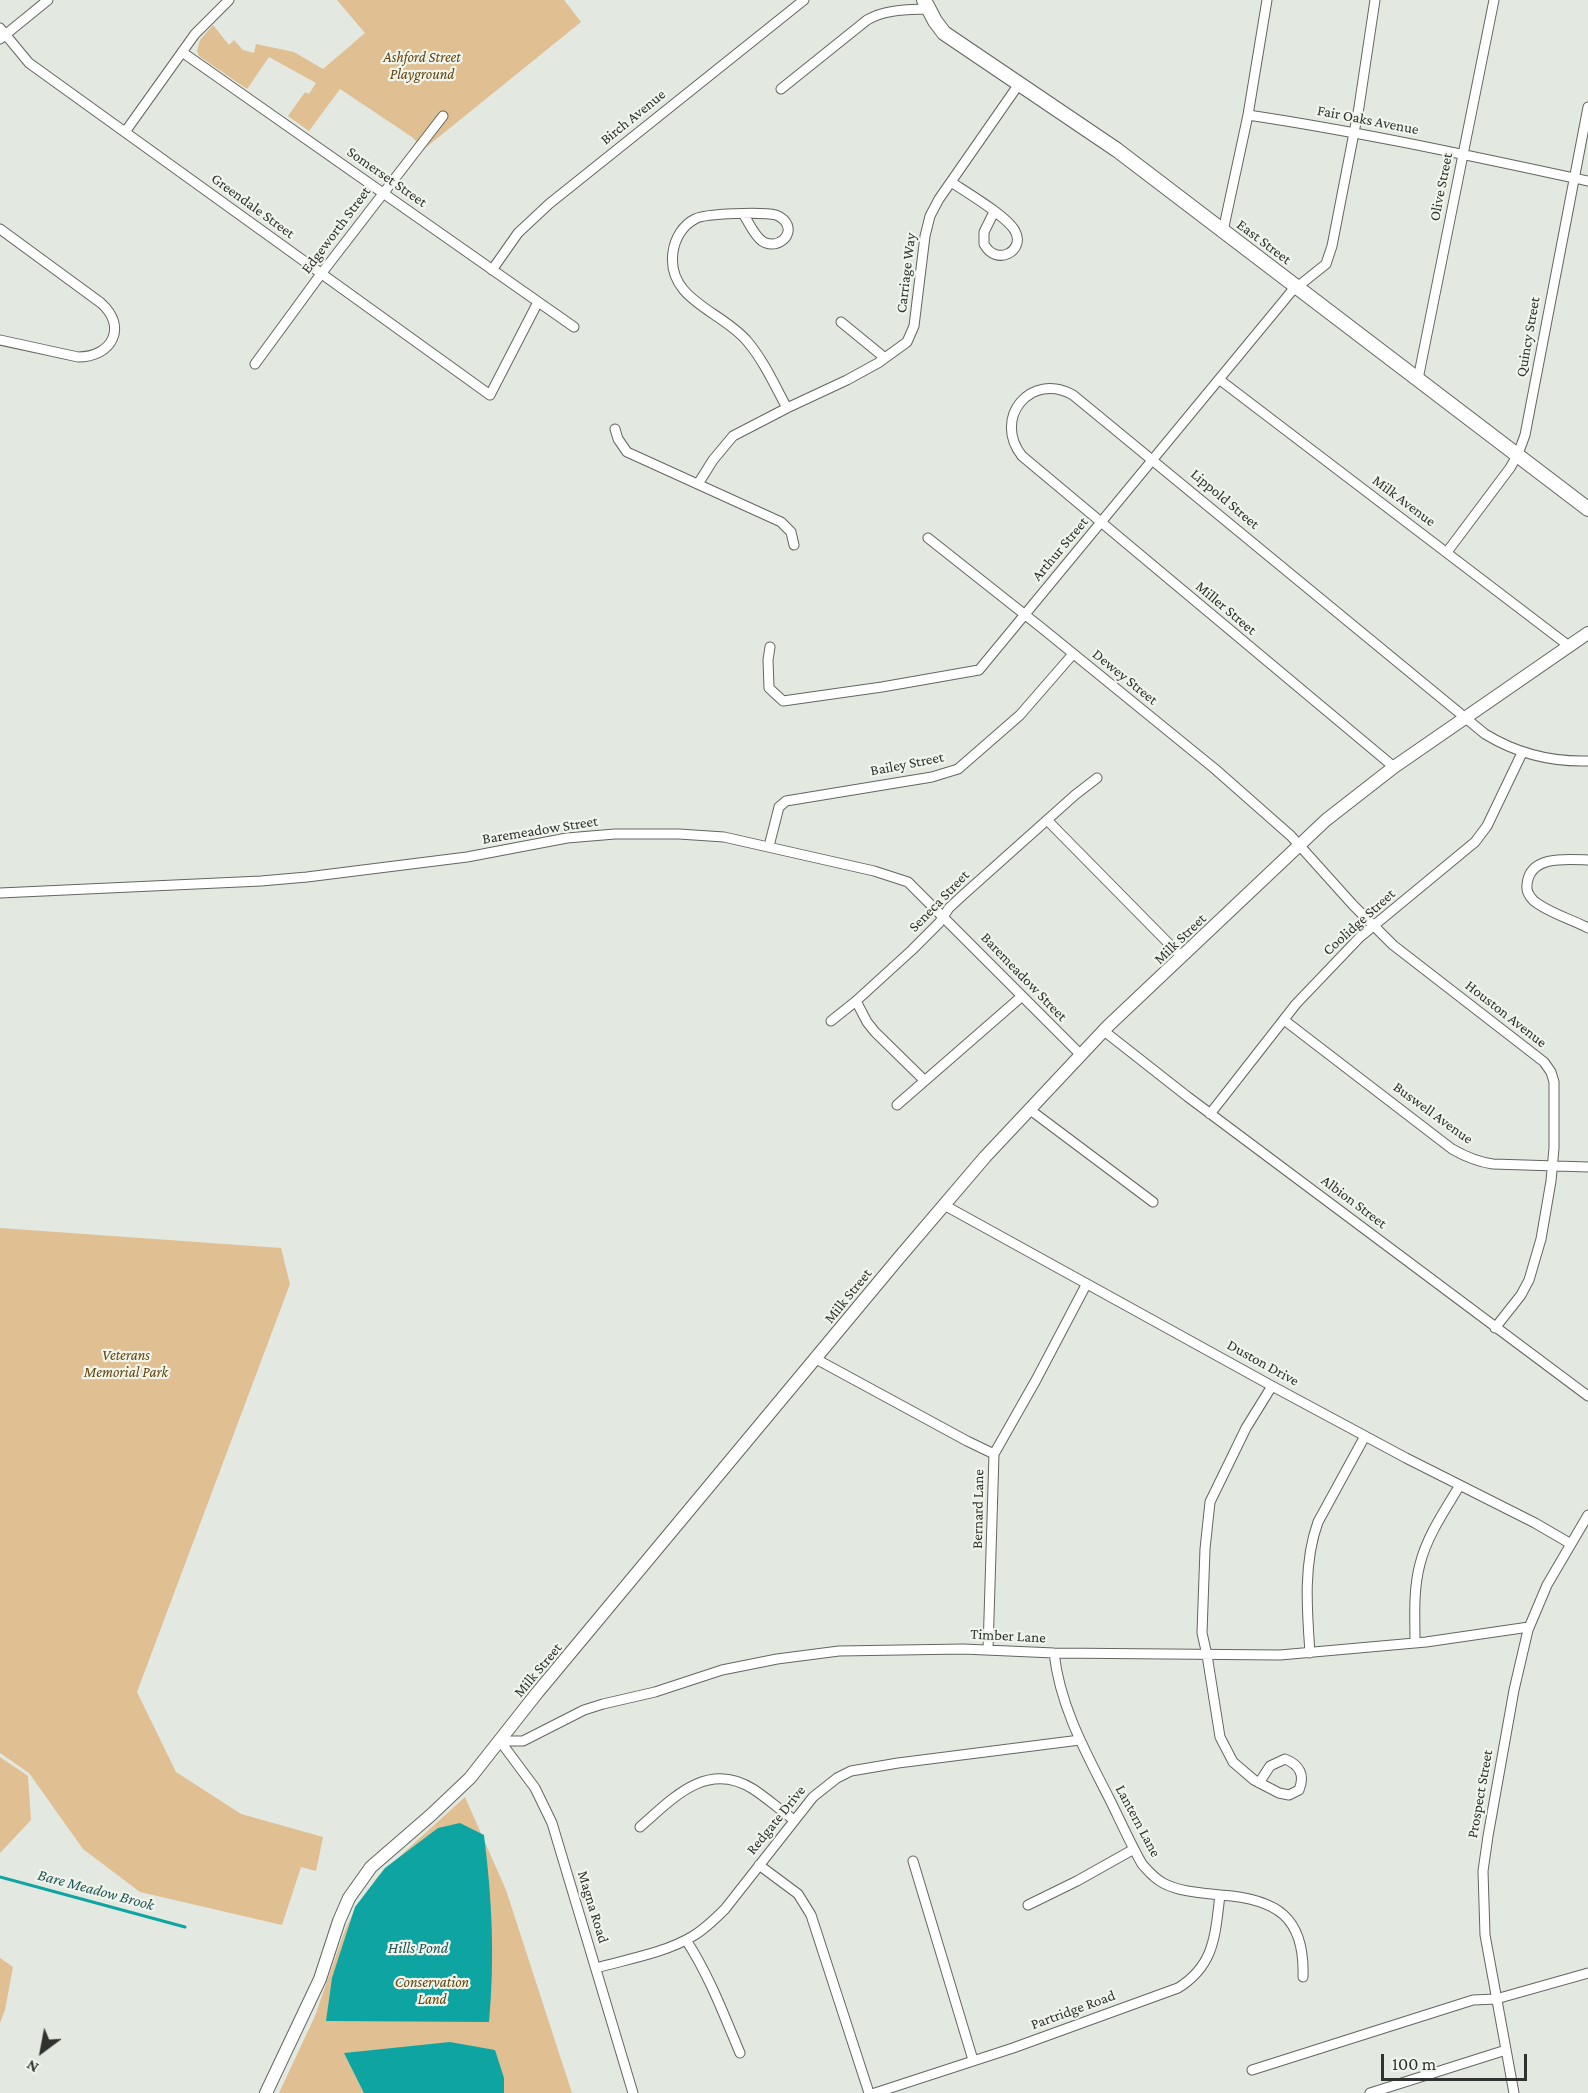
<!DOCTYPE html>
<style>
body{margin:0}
#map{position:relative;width:1588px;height:2093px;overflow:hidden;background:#e3e8e0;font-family:"Crimson Pro",serif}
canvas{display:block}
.north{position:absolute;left:12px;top:2021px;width:60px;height:60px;-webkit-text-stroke:4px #f0f5ed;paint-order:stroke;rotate:212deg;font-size:16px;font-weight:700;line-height:24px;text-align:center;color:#30322f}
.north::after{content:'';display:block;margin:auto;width:21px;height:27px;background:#30322f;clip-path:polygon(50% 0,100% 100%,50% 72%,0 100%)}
.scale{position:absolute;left:1381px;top:2054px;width:146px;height:27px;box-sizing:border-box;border:3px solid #30322f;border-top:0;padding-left:8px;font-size:18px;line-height:21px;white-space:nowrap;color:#30322f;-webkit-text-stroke:4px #f0f5ed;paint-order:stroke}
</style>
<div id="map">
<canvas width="1588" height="2093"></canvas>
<div class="north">N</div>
<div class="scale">100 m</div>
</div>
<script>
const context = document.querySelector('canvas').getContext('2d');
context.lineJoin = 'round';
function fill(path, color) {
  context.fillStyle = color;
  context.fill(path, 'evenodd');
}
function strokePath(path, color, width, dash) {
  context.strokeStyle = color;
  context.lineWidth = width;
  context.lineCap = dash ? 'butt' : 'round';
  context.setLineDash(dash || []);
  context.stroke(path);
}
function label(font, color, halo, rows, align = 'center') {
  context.font = font + ' "Crimson Pro",serif';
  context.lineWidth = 4.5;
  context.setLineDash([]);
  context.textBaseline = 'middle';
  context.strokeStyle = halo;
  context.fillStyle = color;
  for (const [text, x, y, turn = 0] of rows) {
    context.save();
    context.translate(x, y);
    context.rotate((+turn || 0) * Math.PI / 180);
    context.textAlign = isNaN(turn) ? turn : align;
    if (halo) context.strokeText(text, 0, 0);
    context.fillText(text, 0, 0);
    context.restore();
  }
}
const green = new Path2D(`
 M337,0H564L581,22L424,149L412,137L340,89L309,131L288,116L305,92L309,94L316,83L269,57L247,89L199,56L197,51L200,40L213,25L229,45L234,40L243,50L254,53L256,44L294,52L323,69L365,33Z
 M0,1228L281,1248L290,1284L137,1692L176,1772L241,1814L323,1837L316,1871L301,1867L282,1925L140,1892L83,1849L29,1773L0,1753Z
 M0,1757L28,1776L31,1820L0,1853Z
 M465,1797L506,1890L572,2093H279L315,2016L345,1930L356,1907L378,1876Z
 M0,1958L13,1967L5,2010L0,2023Z`);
const water = new Path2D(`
 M460,1823L484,1835C492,1899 495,1957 489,2022L326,2021L332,1978L355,1907L385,1868L438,1828Z
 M450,2042L495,2050L504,2078V2093H364L344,2053Z`);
const stream = new Path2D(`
 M0,1877L185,1927`);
const minor = new Path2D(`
 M0,28L29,63L490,395L538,302
 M0,39L48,0
 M182,52L574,327
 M781,89L867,20C886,9 907,10 929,9
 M1248,115C1362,132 1475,157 1588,181
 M125,132L195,34L229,0
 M951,182C966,192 1007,216 1015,231C1026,251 996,267 984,244V232L994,212
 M744,215C749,223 754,235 762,241C777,251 797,234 784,220C782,218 779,216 776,215C764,212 705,213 695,219C683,225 675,238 673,252C666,300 722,311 747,341C764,361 775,386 787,408
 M0,229L101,303C128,327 112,357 78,357L0,340
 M1223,231L1248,115L1267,0
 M492,270L518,233L549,204L804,0
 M841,322L885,358
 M255,364L321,274L443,116
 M1418,379L1494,0
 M1220,380L1569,646
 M615,429L618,439L627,452L781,522L791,532L794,545
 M698,484L713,460L733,436L787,408L847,380L878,363L907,342L914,326L925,236L930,216L939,199L1019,84
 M928,538L1043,629L1215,769L1291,836L1353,905L1393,945L1544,1062L1551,1072L1554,1082V1148L1551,1181L1541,1239L1529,1280L1521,1295L1495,1328
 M1447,552L1510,468L1518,454L1525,435L1588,107
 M770,647L768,660L769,688L783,701L882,687L979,670L1291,292L1326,264L1332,246L1359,107L1375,0
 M1394,767L1022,456C992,418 1031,371 1073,395L1485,734C1516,753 1551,762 1588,761
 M1047,820L1182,957
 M769,846L779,807L786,801L932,777L958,769L1020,715L1073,654
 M1588,860C1567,859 1529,855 1527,885C1526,891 1529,896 1534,901C1549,913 1571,919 1588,928
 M0,893L261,881L307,877L467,857L567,838L615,834H679L724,837L874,871L908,882L1081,1055
 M856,1001L867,1022L875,1032L924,1080
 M1284,1020L1452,1149C1466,1157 1478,1162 1493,1164L1588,1167
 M831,1021L856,1001L912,950L939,923L949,908L963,895L1075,795L1097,778
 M1104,1031L1188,1097L1588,1396
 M897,1105L1021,997
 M1029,1109L1153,1202
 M1210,1114L1296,1004L1360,937L1475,842L1487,826L1522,753
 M944,1205L1272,1386L1406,1458L1535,1523L1571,1544
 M816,1359L967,1441L994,1454
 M1415,1643C1415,1617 1413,1590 1420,1564C1427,1536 1445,1510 1460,1485
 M988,1650L994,1454L1036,1380L1086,1285
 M1054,1653C1060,1706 1085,1751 1109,1798C1120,1820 1130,1843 1142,1864C1149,1872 1154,1878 1163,1883C1180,1892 1202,1893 1221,1895C1277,1899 1305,1917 1303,1977
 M1310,1653C1307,1611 1303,1563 1318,1522L1365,1436
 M500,1741H523L584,1710L603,1704L655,1692L722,1670L777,1659L839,1651L963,1649L1054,1653L1280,1655L1426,1642L1529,1627
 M500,1741L535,1788L552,1823L633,2093
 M1259,1783L1270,1766L1285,1759C1300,1765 1305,1775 1299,1790L1289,1795L1279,1793L1254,1780L1233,1762L1220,1737L1207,1655L1202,1633L1205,1549L1210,1502L1246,1428L1272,1386
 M640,1827C673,1798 707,1760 753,1789C767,1798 780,1810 794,1820
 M913,1861L973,2060
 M759,1865L798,1894L811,1915L869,2093
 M1028,1905L1077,1881L1134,1849
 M686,1940C709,1975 724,2015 740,2053
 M596,1968C628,1959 665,1953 693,1936C705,1929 715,1919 725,1909L813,1797L837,1778L851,1771L898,1763L1080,1740
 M1252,2070L1473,2000L1496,1999L1588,1973
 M875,2093L1013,2048L1178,1988C1215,1965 1215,1935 1220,1895
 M1370,2093L1506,2050
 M1514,2093L1485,1935L1483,1871L1488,1836L1514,1690L1528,1630L1547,1585L1588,1515`);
const tertiary = new Path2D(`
 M266,2093L320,1979L339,1921L349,1898L371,1867L431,1815L470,1778L537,1693L898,1259L985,1157L1108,1026L1326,820L1394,767L1588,633`);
const secondary = new Path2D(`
 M924,0L935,21L944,33L1117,150L1588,509`);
const parkNames = [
 ["Ashford Street",422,57],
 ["Playground",422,74],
 ["Veterans",126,1355],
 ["Memorial Park",126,1372],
 ["Conservation",432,1982],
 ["Land",432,1999]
];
const streetNames = [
 ["Birch Avenue",633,117,-39],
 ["Fair Oaks Avenue",1368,120,11],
 ["Somerset Street",387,177,35],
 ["Olive Street",1441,187,-79],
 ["Greendale Street",253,206,36],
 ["Edgeworth Street",336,230,-53],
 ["East Street",1264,242,37],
 ["Carriage Way",906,273,-83],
 ["Quincy Street",1528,337,-80],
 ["Lippold Street",1225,499,40],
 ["Milk Avenue",1404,501,37],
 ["Arthur Street",1060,549,-50],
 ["Miller Street",1226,608,40],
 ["Dewey Street",1125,677,39],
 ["Bailey Street",907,764,-11],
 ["Baremeadow Street",540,830,-9],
 ["Seneca Street",939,901,-46],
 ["Coolidge Street",1359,922,-42],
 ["Milk Street",1180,939,-44],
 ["Baremeadow Street",1024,977,46],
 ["Houston Avenue",1506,1014,38],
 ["Buswell Avenue",1433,1113,36],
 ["Albion Street",1354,1202,37],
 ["Milk Street",848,1296,-51],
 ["Duston Drive",1263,1363,29],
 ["Bernard Lane",978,1509,-89],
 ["Timber Lane",1008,1636,3],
 ["Milk Street",538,1670,-50],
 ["Prospect Street",1480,1794,-80],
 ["Redgate Drive",776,1820,-51],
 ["Lantern Lane",1138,1821,62],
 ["Magna Road",593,1907,73],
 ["Partridge Road",1073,2010,-20]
];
const waterNames = [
 ["Bare Meadow Brook",96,1890,15],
 ["Hills Pond",418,1948]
];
fill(green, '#e0bf92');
fill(water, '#0da4a2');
strokePath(stream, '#0da4a2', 3);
strokePath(minor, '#626760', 11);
strokePath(tertiary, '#626760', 14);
strokePath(secondary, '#626760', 16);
strokePath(minor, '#fff', 9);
strokePath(tertiary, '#fff', 12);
strokePath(secondary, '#fff', 14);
label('italic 15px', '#664407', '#f0f5ed', parkNames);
label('15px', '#30322f', '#f0f5ed', streetNames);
label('italic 16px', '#215655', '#f0f5ed', waterNames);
</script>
